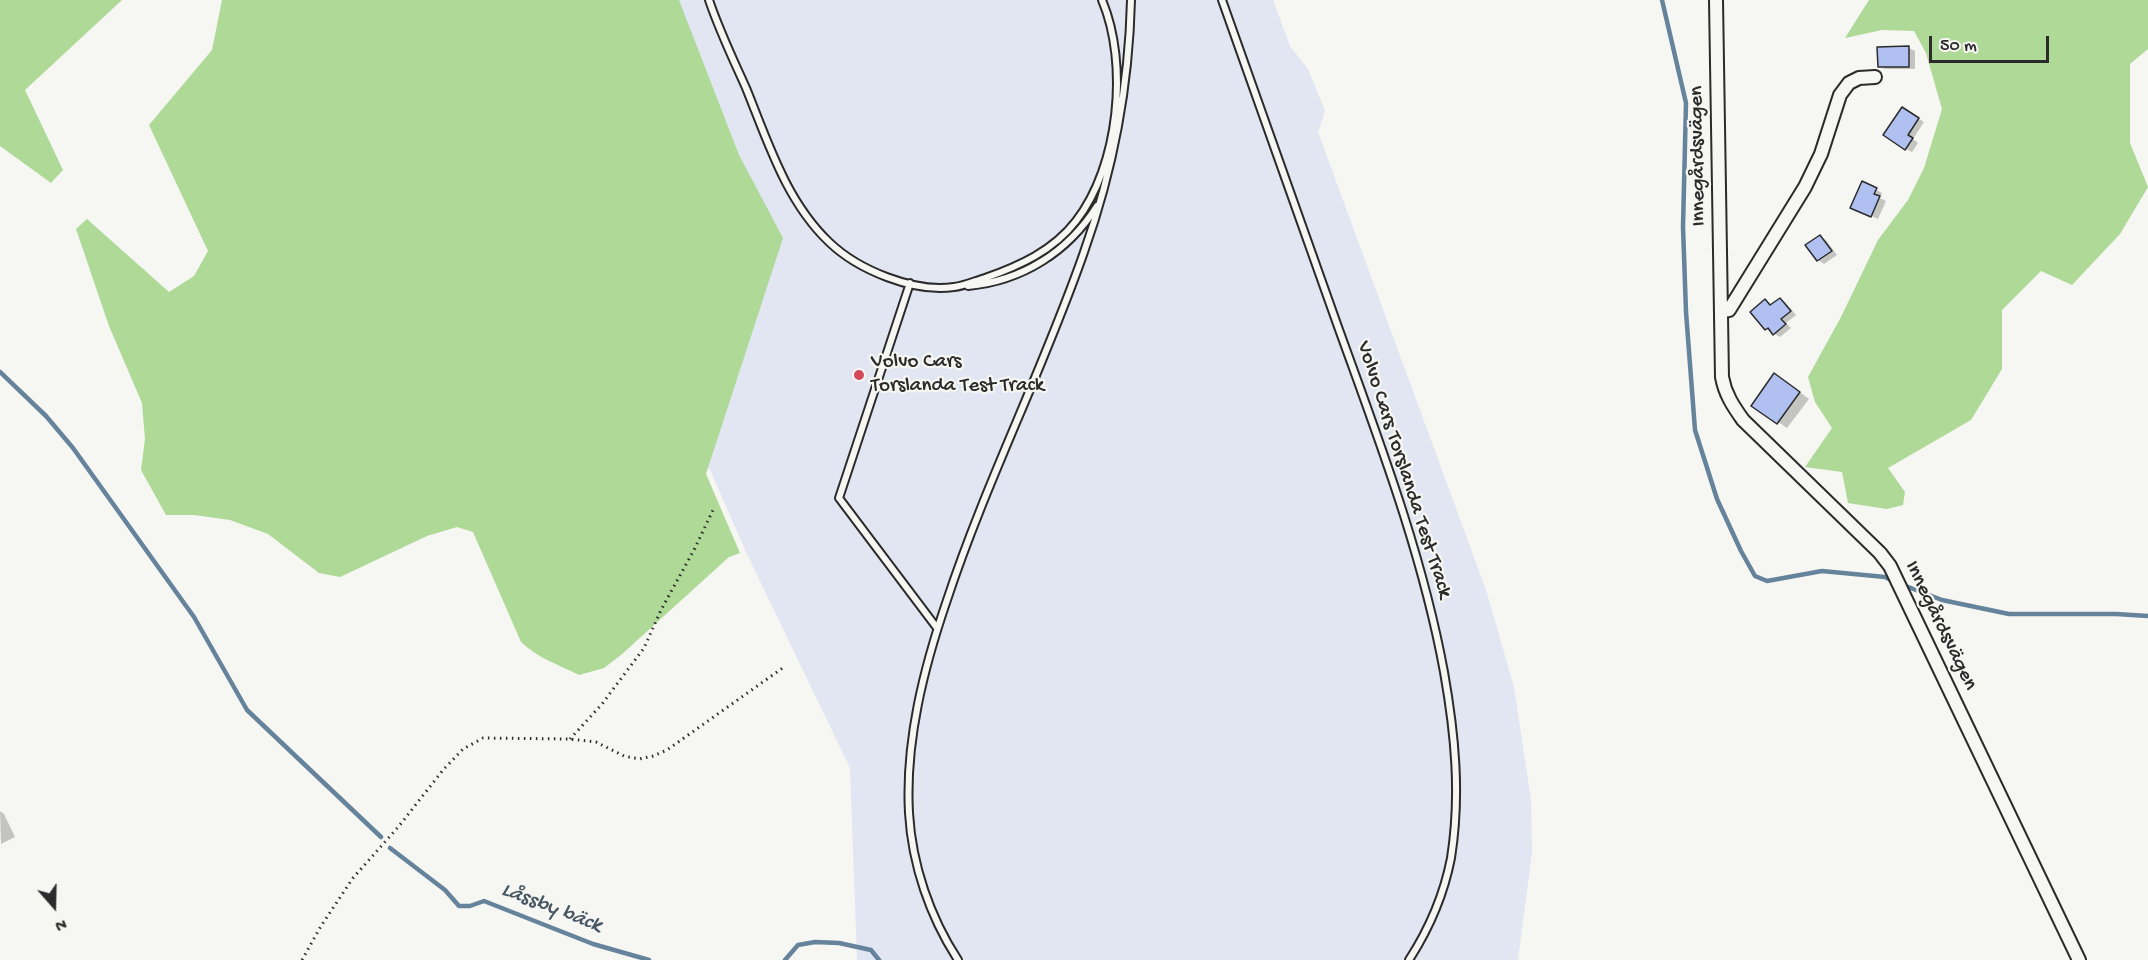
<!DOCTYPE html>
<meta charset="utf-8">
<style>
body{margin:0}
#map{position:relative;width:2148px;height:960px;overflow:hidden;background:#f6f6f2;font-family:"Gochi Hand",sans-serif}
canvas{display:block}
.north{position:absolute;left:24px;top:876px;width:60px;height:60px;-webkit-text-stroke:4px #f6f6f2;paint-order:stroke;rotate:160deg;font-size:16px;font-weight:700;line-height:24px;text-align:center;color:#2b2b2b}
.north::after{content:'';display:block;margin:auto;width:21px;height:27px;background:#2b2b2b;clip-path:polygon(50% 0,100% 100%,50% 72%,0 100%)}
.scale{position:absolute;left:1929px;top:36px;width:120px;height:27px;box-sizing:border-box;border:3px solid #2b2b2b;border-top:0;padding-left:8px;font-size:18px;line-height:21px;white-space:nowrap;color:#2b2b2b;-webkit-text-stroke:4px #f6f6f2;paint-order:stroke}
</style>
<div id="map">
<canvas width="2148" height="960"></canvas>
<div class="north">N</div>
<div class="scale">50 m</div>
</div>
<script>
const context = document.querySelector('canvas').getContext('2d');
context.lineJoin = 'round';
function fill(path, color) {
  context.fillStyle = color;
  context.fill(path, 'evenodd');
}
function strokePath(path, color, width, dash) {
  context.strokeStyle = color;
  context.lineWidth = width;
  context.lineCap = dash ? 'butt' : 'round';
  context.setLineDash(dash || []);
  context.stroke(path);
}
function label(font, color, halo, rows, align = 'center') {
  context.font = font + ' "Gochi Hand",sans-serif';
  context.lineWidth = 4.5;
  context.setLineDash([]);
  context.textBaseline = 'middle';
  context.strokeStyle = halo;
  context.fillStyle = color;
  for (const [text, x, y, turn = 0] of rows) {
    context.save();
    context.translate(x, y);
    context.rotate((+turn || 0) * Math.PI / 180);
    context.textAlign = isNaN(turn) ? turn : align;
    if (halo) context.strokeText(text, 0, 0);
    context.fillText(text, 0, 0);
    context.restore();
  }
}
const built = new Path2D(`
 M411,0H1273L1290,46L1308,69L1325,111L1318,132L1486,590L1514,687L1531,800L1532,852L1518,960H857L850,768L746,552L711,472L657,392Z`);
const green = new Path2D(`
 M0,0H122L25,90L63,170L51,183L0,146Z
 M222,0H679L739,155L783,238L706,474L740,553L729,557L621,655L604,668L579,675C559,665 536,657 521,642L473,532L457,527L427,536L340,577L319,573L268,534L230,520L194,515H166L141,470L145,439L142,403L109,326L76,229L87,219L169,292L194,276L208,251L149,125L212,50Z
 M1869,0H2148V49L2130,64V143L2148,187L2120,234L2072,285L2041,271L2002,310V369L1971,420L1888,468L1905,492L1903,505L1887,509L1848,503L1842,472L1805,467L1832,428L1815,402L1808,377L1841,317L1878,240L1908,200L1924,168L1942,109L1926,53L1914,31L1882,30L1845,38Z`);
const shadow = new Path2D(`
 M1909,48L1915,51V69H1885L1879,66Z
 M1909,112L1924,122L1913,139L1918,143L1912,152L1906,149Z
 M1863,183L1882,193L1880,198L1886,201L1878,219L1858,210Z
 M1820,237L1826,240L1837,255L1824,264L1818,260Z
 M1780,299L1786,303L1796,315L1786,323L1791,328L1780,337L1766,329L1765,301L1772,306Z
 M1784,381L1809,399L1787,428L1753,405Z
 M0,811L4,814L15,837L1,844Z`);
const stream = new Path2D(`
 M1662,0L1686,103L1683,227L1686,312L1695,430L1717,499L1741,551L1755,576L1767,581L1822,571L1885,577L1895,582
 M0,372L46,416L73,448L194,617L247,710L381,837
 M1903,585L1942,600L2009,614H2116L2148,616
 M390,848L445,890L459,906H470L484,901L593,944L649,960
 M785,960L798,945L815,942L839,943L871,950L879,960`);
const building = new Path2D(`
 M1909,46V67H1878L1877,47Z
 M1902,107L1919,118L1908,135L1913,138L1905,150L1883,135Z
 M1862,181L1877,188L1874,194L1880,196L1871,217L1850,208Z
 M1820,235L1832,251L1817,261L1805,245Z
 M1780,298L1791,311L1781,319L1786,324L1773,335L1768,328L1765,330L1750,312L1765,299L1770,305Z
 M1774,373L1800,392L1777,424L1751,406Z`);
const path = new Path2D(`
 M570,739L602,704L644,648L661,610L694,550L713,510
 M302,960L321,926L353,878L399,826L443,770L463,749L483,738L570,739L596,742L624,756L639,759L653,756L667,750L784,667`);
const lane = new Path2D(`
 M709,0C719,30 733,59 746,88C768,142 786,201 829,242C858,270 914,293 954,287C964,286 975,281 985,278C1019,266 1053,251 1076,221C1119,166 1129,64 1102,0
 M1222,0C1261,108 1299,216 1337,324C1378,438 1422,552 1444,672C1455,734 1461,795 1451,858C1444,894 1429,929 1409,960
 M910,283L839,498L937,628
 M968,286C1022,281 1068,252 1097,206
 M958,960C930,917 912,865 909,813C905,741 924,667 947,600C986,482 1043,370 1084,252C1113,171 1129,87 1131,0`);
const street = new Path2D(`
 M1716,0L1722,377C1725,394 1733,406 1743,420L1880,553L1890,566L2079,960
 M1722,311L1729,310L1805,187L1821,154L1840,95L1849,83L1859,78L1875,77`);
const markers = [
 [859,375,6,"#d1495b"]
];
const streetNames = [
 ["Innegårdsvägen",1699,156,-91],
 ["Volvo Cars Torslanda Test Track",1403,470,72],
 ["Innegårdsvägen",1940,626,64]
];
const poiNames = [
 ["Volvo Cars",871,363],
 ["Torslanda Test Track",871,387]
];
const waterNames = [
 ["Låssby bäck",551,909,21]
];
fill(built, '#e1e6f2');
fill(green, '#aed997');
fill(shadow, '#0003');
strokePath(stream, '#66839c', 4.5);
fill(building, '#b0c1f1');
strokePath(building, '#2b2b2b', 1.5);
strokePath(lane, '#2b2b2b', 10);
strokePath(street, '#2b2b2b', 16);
strokePath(path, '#2b2b2b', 3, [1.5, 4.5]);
strokePath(lane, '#f6f6f2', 6);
strokePath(street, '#f6f6f2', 12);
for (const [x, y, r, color] of markers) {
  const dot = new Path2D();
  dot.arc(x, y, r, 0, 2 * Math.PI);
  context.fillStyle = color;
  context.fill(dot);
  strokePath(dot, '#f6f6f2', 2);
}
label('21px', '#2b2b2b', '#f6f6f2', streetNames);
label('21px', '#2b2b2b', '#f6f6f2', poiNames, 'left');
label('italic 22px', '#485764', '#f6f6f2', waterNames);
</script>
